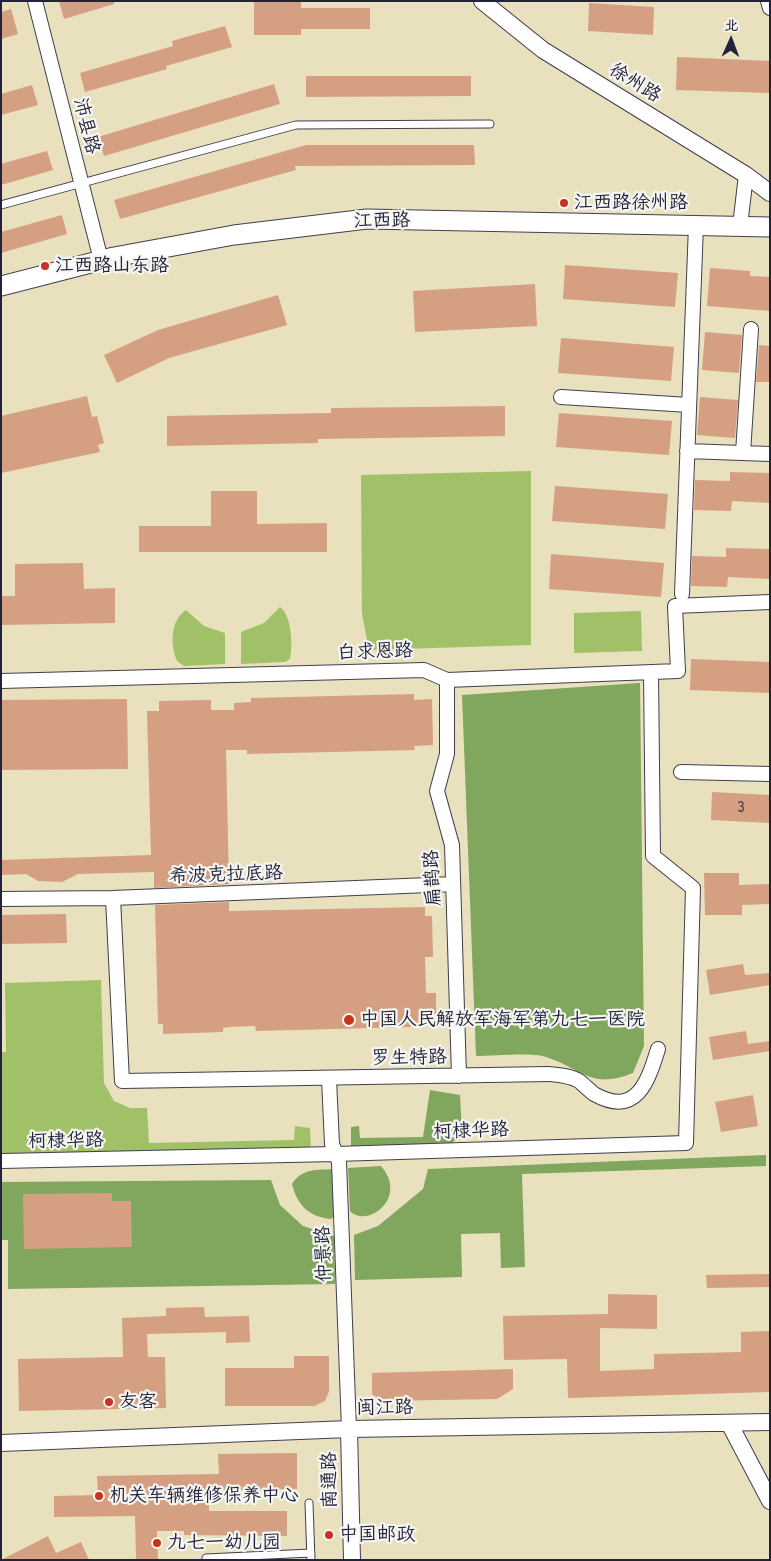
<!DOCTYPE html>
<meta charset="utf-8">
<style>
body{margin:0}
#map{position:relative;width:771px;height:1561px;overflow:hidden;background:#e9e0be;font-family:"Patrick Hand","LXGW WenKai TC",sans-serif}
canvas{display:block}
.frame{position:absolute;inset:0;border:2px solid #22223b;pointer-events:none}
.north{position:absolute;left:706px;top:15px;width:50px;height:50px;-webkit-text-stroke:4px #f6f6f2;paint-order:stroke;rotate:2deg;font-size:14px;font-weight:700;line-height:20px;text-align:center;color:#22223b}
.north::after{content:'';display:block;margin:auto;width:18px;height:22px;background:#22223b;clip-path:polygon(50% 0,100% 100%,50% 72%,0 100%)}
</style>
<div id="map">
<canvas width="771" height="1561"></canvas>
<div class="frame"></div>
<div class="north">北</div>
</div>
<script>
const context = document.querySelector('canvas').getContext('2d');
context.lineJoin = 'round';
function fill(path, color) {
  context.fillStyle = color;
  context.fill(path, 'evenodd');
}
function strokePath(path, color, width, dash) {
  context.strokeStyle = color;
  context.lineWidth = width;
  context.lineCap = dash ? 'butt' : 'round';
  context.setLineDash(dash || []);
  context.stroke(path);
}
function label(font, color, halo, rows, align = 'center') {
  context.font = font + ' "Patrick Hand","LXGW WenKai TC",sans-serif';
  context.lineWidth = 4.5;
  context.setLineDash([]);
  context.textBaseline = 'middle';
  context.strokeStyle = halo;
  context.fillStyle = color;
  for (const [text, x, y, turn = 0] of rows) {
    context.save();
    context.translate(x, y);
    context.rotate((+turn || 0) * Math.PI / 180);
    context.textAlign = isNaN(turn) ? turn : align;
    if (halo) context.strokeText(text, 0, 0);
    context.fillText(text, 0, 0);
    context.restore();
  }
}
const green = new Path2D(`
 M531,471V645L369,650L362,614L361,475Z
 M280,607C292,616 293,646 290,659L285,662L241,664V632L264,623Z
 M186,610L204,626L225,633V664L184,666L177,661C170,644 170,621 186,610Z
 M641,611L642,651L574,653V613Z
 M101,980L104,1083L114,1101L130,1108H147L149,1143L294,1140L295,1126L310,1128L311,1149L1,1156V1052H6L5,983Z`);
const forest = new Path2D(`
 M640,683L644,1046L633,1073C590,1090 583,1069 546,1057C532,1052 493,1056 476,1056L462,695Z
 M430,1090L460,1095L462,1133L450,1145L351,1147V1127L359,1126L360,1138L423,1137Z
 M766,1155V1166L522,1174L525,1267L501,1268L500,1233L461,1234L462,1277L355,1280L354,1235L378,1226L423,1189L428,1169Z
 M381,1166C409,1198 367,1229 350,1211L348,1168Z
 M334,1169L336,1214L331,1219C309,1217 297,1205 292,1184C302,1168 317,1170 334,1169Z
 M271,1180L280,1205L303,1226L334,1236L335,1284L8,1289V1240H1V1182Z`);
const building = new Path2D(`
 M59,1H114V4L64,19Z
 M254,2H301V8H370V29H301V35H254Z
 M589,3L654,7L653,35L588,31Z
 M11,9L18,34L1,39V12Z
 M225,26L232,47L166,66L167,69L85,92L80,73L173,46L172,41Z
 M677,57L770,61V93L676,90Z
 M306,76H471V96L306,97Z
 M274,84L280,104L104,156L98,137Z
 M32,85L38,105L1,115V94Z
 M306,145H474L475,165L295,166L296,170L120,219L114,200Z
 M47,151L53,170L1,185V164Z
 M62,215L67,234L1,253V232Z
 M565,265L678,273L675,307L563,299Z
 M710,268L750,271V276L770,277V311L707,306Z
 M535,284L537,326L415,332L413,291Z
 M278,295L287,325L169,358L117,383L104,355L158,330Z
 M705,332L742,335L739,373L702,370Z
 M561,338L674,347L671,381L558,373Z
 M759,345L770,346V382H756Z
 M87,396L92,417L97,416L104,443L98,445L100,452L1,473V416Z
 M700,397L738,400L735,438L697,435Z
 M505,406V436L318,439V443L167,446V416L331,413V408Z
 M559,413L672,421L669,455L556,447Z
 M730,472L770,473V503L732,501L731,511L694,510L695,480L730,481Z
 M555,486L668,494L665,529L552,521Z
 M211,491H257V524L327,523V552H139V526H211Z
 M726,548L770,549V579L728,577L727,587L691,586L692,556L726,557Z
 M551,554L664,563L661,597L549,589Z
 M83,563L84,589L115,588V623L1,625V596H15V564Z
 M691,659L770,662V693L690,690Z
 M414,694V700L432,699L433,745L414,746L415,750L247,754V750H226L229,884L154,888V872L78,874L62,882L38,881L26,874L1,875V860L151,855L147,711H159V701L211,700V710H234V703L251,702V698Z
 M127,699L128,769L1,770V700Z
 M712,792L770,795V823L711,820Z
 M704,873H739V885L770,884V904L742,905V915H705Z
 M229,902V911L425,907V916H432L433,957H425L426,993H436V1014H428V1023H410L411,1027L256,1031L255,1026L230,1027L223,1028V1032L163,1034V1024H158L155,905Z
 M66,914L67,943L1,944V915Z
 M743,964L745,975L770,973V985L710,995L706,970Z
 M746,1031L748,1044L770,1041V1051L713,1060L709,1037Z
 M753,1095L758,1126L721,1132L715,1102Z
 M112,1193V1201H131L132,1247L24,1249L23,1194Z
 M770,1274V1287L707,1288L706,1275Z
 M608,1294L657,1295V1329L600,1328V1371L654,1369V1354L741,1352V1332L770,1331V1392L568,1398L567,1359L504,1360L503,1316L608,1314Z
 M204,1307L205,1317L249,1316L250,1342L226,1343V1332L147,1334L148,1357H165L166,1408L19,1411L18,1359L123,1357L122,1318L166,1316V1308Z
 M294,1356H329V1391L325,1401L314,1406H225V1368H294Z
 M513,1369V1389L497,1399L381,1401L372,1394V1373Z
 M297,1453V1489L209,1490V1511H287V1536L184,1535V1531H157L158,1560H136L135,1516L54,1517V1496L98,1495L97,1476L219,1474L218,1454Z
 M48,1536L56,1553L81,1542L89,1560H1Z`);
const service = new Path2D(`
 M1,205L296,125L490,124
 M309,1503L311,1560
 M206,1558L311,1553`);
const minor = new Path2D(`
 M35,1L101,260
 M768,1L770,8
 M740,226L746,175
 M561,397L689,405
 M687,451L770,454
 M743,453L751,329
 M682,594L696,225
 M447,680V754L437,791L452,845L459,1076
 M1,681L424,670L447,680L678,671L675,606L770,602
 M681,772L770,774
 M113,898L122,1081L549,1074C559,1075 571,1076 579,1081C584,1085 589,1090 594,1094C637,1118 648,1081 658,1049
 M1,899L113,898L453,884
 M329,1079L332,1144L339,1162L349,1429
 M1,1161L336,1154L686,1143L693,888L653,856L651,673`);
const tertiary = new Path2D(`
 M482,1L543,50L746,175L770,193
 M729,1423L770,1501
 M349,1429L352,1560
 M1,1443L349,1429L770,1422`);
const secondary = new Path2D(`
 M1,286L114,257L234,235L367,219L770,227`);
const markers = [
 [564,203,5,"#c8321e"],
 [45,266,5,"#c8321e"],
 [349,1020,6,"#c8321e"],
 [109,1402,5,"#c8321e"],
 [99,1496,5,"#c8321e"],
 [329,1535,5,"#c8321e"],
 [157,1543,5,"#c8321e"]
];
const numberNames = [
 ["3",741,808]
];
const streetNames = [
 ["徐州路",635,83,32],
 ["沛县路",86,126,76],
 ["江西路",382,221,-1],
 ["白求恩路",375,652,-2],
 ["希波克拉底路",226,875,-2],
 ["扁鹊路",433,878,-93],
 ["罗生特路",409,1058,-1],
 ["柯棣华路",471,1131,-2],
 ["柯棣华路",66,1141,-1],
 ["仲景路",324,1254,-92],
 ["闽江路",385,1408,-1],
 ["南通路",330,1480,-91]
];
const poiNames = [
 ["江西路徐州路",574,203],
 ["江西路山东路",55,266],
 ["中国人民解放军海军第九七一医院",360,1020],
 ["友客",119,1402],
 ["机关车辆维修保养中心",109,1496],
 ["中国邮政",339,1535],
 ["九七一幼儿园",167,1543]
];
fill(green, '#a1c169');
fill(forest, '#80a75d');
fill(building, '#d59f82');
strokePath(service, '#403e4f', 9);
strokePath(minor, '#403e4f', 16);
strokePath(tertiary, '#403e4f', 18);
strokePath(secondary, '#403e4f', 21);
strokePath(service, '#fff', 7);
strokePath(minor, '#fff', 14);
strokePath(tertiary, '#fff', 16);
strokePath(secondary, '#fff', 19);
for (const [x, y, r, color] of markers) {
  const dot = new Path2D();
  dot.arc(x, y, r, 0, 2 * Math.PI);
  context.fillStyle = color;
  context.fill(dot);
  strokePath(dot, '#f6f6f2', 2);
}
label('16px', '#4f414d', null, numberNames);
label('19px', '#22223b', '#f6f6f2', streetNames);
label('19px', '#22223b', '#f6f6f2', poiNames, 'left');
</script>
